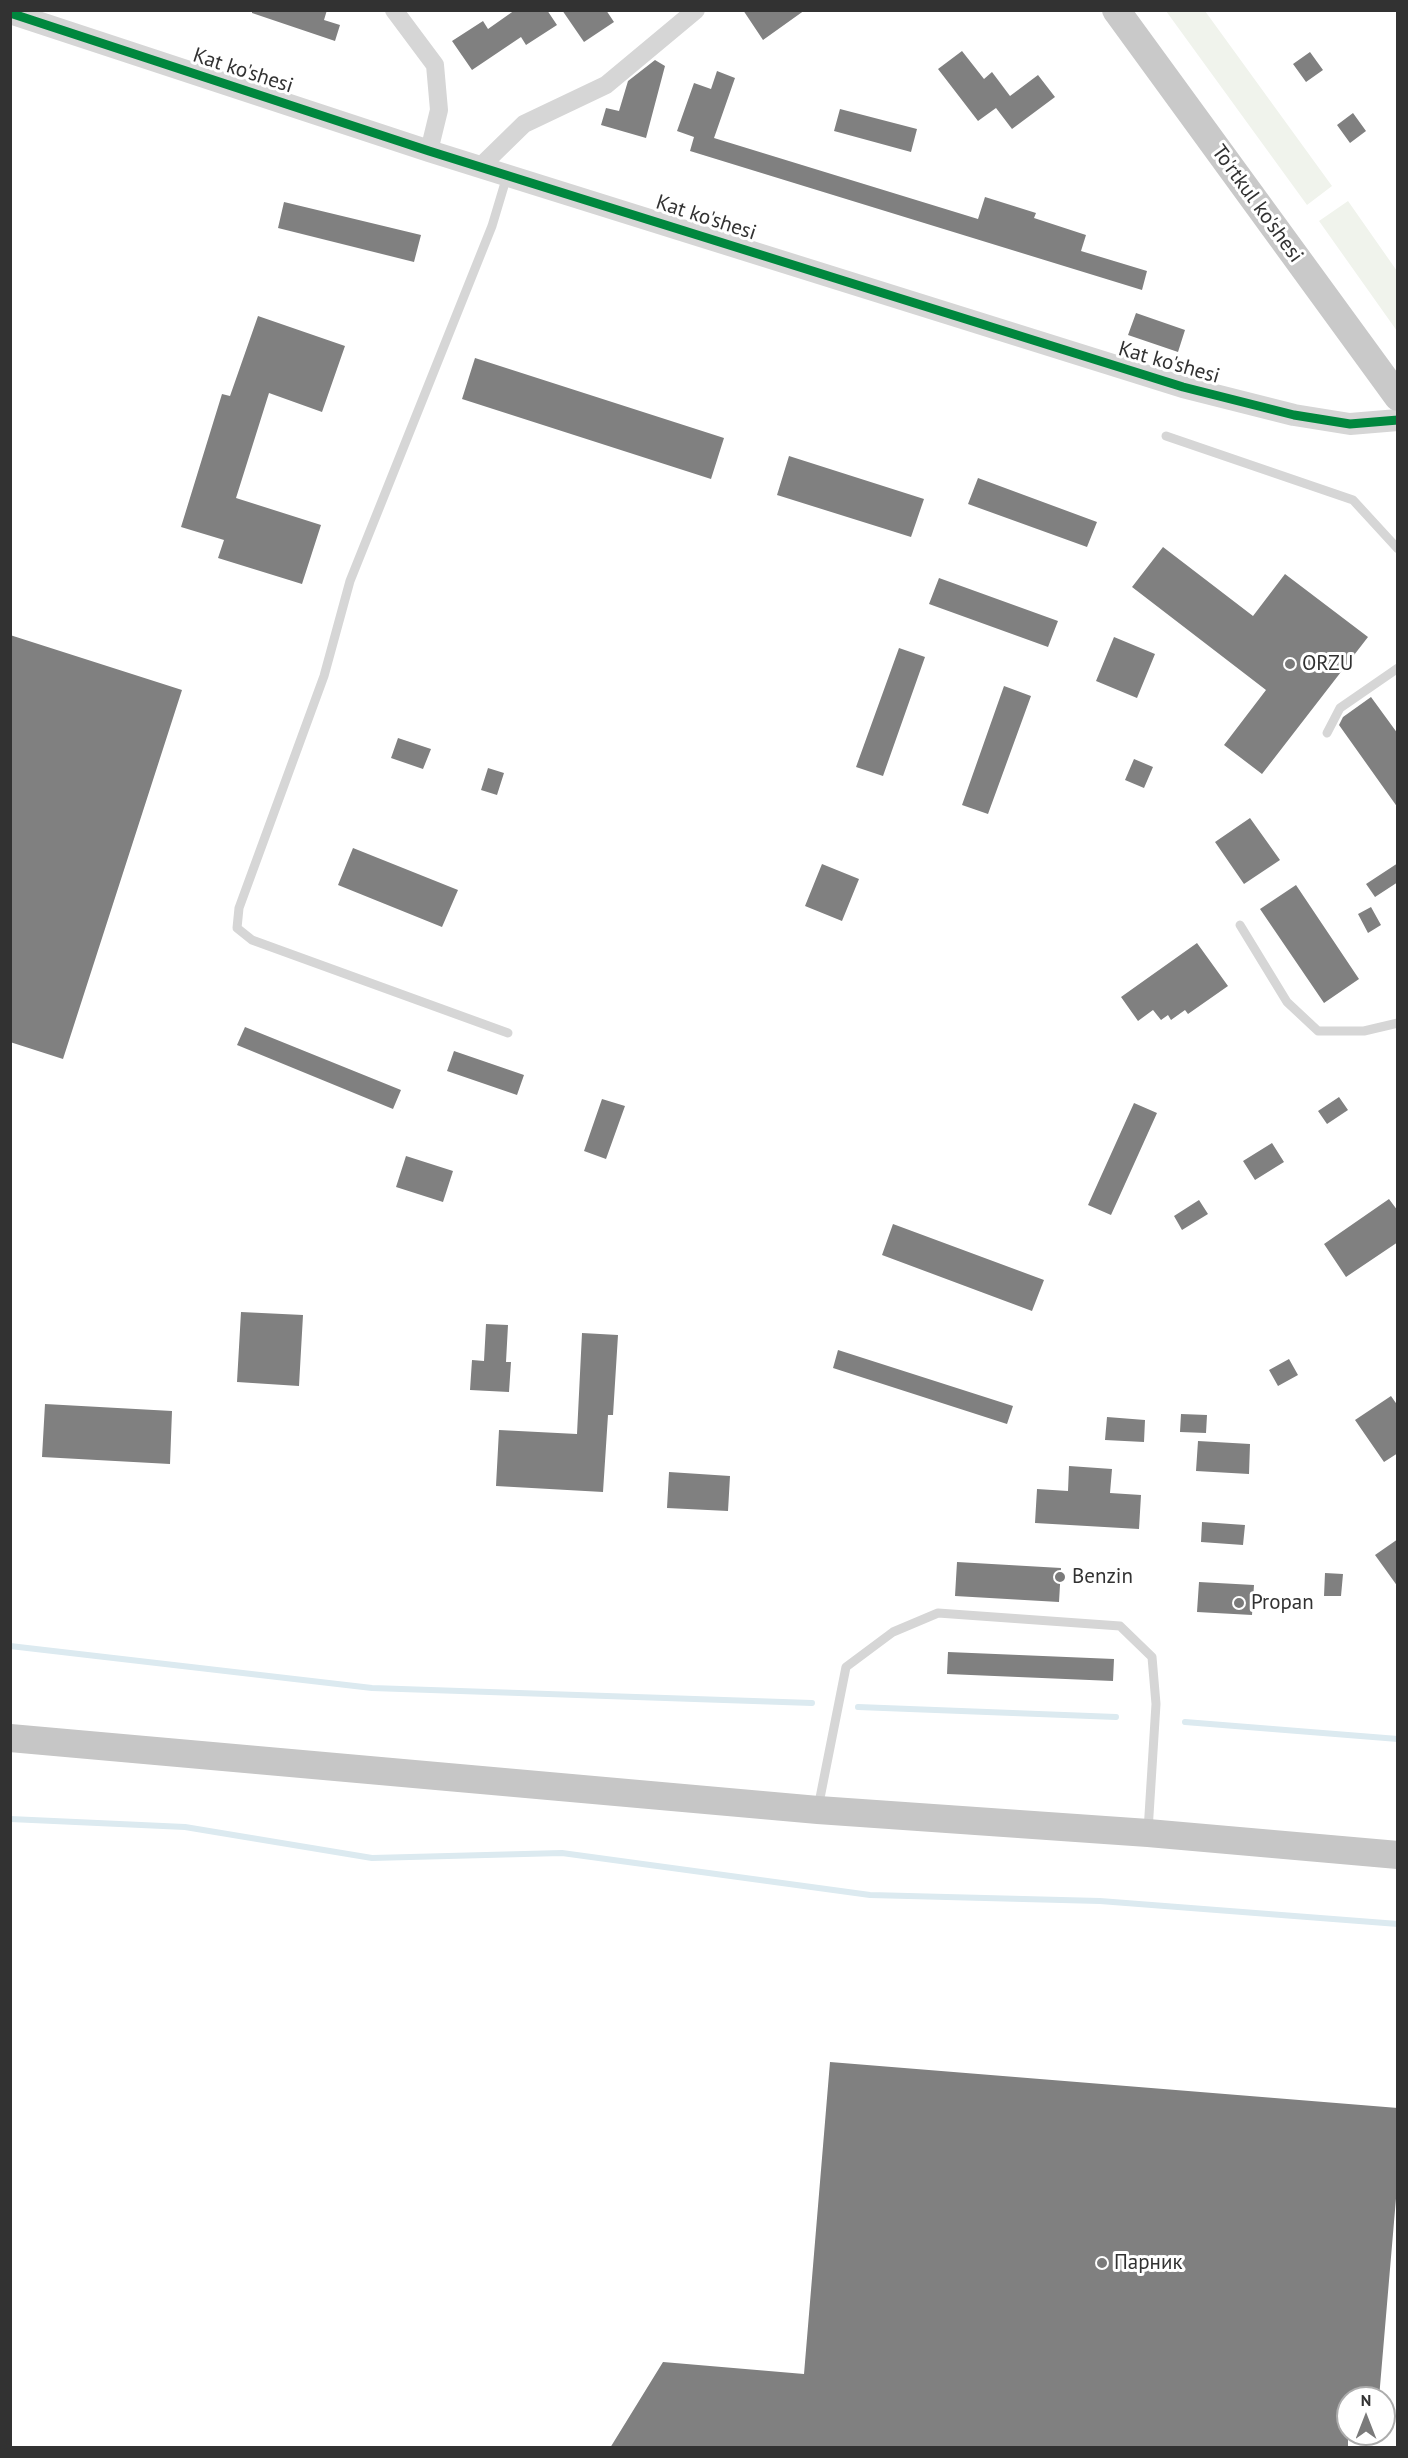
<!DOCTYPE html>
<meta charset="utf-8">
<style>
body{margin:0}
#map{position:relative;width:1408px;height:2458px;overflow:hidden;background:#fff;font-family:"PT Sans",sans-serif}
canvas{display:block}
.frame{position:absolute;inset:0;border:12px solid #323232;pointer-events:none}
.north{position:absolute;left:1336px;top:2386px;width:60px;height:60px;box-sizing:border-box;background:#fff;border:2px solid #adadad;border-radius:50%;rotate:0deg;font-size:16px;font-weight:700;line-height:24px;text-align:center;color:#323232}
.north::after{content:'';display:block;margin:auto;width:21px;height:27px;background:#7a7a7a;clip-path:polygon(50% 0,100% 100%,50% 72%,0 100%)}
</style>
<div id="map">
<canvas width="1408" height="2458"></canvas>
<div class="frame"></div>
<div class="north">N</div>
</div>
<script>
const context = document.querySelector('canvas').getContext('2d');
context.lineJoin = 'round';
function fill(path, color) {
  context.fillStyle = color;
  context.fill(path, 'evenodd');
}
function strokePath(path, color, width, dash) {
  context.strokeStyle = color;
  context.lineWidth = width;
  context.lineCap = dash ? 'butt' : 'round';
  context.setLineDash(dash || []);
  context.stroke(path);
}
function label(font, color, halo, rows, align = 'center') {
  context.font = font + ' "PT Sans",sans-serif';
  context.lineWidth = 6;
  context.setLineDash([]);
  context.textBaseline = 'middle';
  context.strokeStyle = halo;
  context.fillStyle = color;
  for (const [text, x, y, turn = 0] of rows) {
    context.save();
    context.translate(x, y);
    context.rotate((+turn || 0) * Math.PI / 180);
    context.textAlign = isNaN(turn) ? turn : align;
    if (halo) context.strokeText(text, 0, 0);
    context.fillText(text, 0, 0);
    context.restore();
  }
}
const green = new Path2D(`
 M1166,11H1205L1332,186L1307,205Z
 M1348,201L1397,271V331L1319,221Z`);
const stream = new Path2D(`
 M10,1646L372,1688L812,1703
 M858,1707L1116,1717
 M1185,1722L1398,1739
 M10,1819L185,1827L372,1858L562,1853L870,1895L1100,1901L1398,1924`);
const building = new Path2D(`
 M252,10H327L324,20L340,25L335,41L252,13Z
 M515,10H547L557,25L526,45L521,37L472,70L452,41L483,21L488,29Z
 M562,10H606L614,22L584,42Z
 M743,10H805L763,40Z
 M962,51L984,79L992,72L1010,96L1038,75L1055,97L1012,129L996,108L978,121L938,69Z
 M1310,52L1323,70L1306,82L1293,64Z
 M655,60L665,66L646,138L601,125L606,108L619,111L628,81Z
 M717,71L735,78L714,138L978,219L985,197L1036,213L1034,218L1086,235L1081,251L1147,271L1142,290L690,151L694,137L677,131L694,83L711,89Z
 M840,109L917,129L911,152L834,131Z
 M1353,113L1366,131L1350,143L1337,125Z
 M284,202L421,235L414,262L278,228Z
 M1136,313L1185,330L1178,352L1128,335Z
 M258,316L345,346L322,412L269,393L236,498L321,525L302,584L218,558L224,540L181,527L222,394L230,396Z
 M475,358L724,438L711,479L462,399Z
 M789,456L924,499L911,537L777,495Z
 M978,478L1097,522L1087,547L968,504Z
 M1163,547L1253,616L1285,574L1368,637L1262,774L1224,745L1266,690L1132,587Z
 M939,578L1058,621L1048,647L929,604Z
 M10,635L182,690L63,1059L10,1042Z
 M1114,637L1155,654L1137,698L1096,681Z
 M899,648L925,657L883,776L856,767Z
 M1004,686L1031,696L988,814L962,805Z
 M1371,697L1398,734V808L1339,725L1343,717Z
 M398,738L431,749L423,769L391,758Z
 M1134,759L1153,767L1144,788L1125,780Z
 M488,768L504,773L497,795L481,790Z
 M1250,818L1280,860L1244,884L1215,842Z
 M353,848L458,890L442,927L338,885Z
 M1398,863V882L1375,897L1366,884Z
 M822,864L859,879L842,921L805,906Z
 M1296,885L1359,979L1324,1003L1260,909Z
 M1371,907L1381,925L1368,933L1358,914Z
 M1197,943L1228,986L1188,1014L1185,1010L1171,1020L1168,1015L1161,1020L1153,1010L1138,1021L1121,997Z
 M245,1027L401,1090L393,1109L237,1045Z
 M454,1051L524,1075L517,1095L447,1071Z
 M1339,1097L1348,1110L1327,1124L1318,1111Z
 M602,1099L625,1106L606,1159L584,1151Z
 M1134,1103L1157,1113L1111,1215L1088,1205Z
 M1272,1143L1284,1162L1255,1180L1243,1161Z
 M406,1156L453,1171L443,1202L396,1187Z
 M1389,1199L1398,1211V1242L1346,1277L1324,1244Z
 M1199,1200L1208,1214L1182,1230L1174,1216Z
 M893,1224L1044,1280L1032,1311L882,1255Z
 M241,1312L303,1315L299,1386L237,1382Z
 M486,1324L508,1325L506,1362H511L509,1392L470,1390L472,1360L484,1361Z
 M582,1333L618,1335L613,1415H608L603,1492L496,1486L499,1430L577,1434Z
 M838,1350L1013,1406L1007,1424L833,1368Z
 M1289,1359L1298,1375L1278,1386L1269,1370Z
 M1391,1396L1398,1406V1453L1384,1462L1355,1420Z
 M45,1404L172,1411L170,1464L42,1457Z
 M1181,1414L1207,1415L1206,1433L1180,1432Z
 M1107,1417L1145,1420L1144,1442L1105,1440Z
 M1198,1441L1250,1444L1249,1474L1196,1471Z
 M1069,1466L1112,1469L1110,1493L1141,1495L1139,1529L1035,1523L1037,1489L1068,1491Z
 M669,1472L730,1476L728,1511L667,1508Z
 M1202,1522L1245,1525L1243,1545L1201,1542Z
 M1398,1539V1587L1375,1555Z
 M957,1562L1061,1568L1059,1602L955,1596Z
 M1325,1573L1343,1574L1341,1596H1324Z
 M1199,1582L1254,1585L1252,1615L1197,1612Z
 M948,1652L1114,1659L1113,1681L947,1674Z
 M830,2062L1398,2108V2175L1379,2398L1348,2396V2448H610L663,2362L804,2374Z`);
const service = new Path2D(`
 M507,176L492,226L350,581L324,676L239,908L237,928L252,940L508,1033
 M1166,436L1353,500L1398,549
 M1327,733L1340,708L1398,668
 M1240,925L1287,1002L1318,1031H1364L1398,1023
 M818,1808L846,1667L893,1632L938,1613L1120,1626L1152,1657L1156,1704L1148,1831`);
const minor = new Path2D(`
 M394,10L435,65L439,110L429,151
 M481,166L524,124L606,85L696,10`);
const tertiary = new Path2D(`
 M10,13L429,151L1183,387L1294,415L1350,424L1398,420`);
const primary = new Path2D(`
 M1116,10L1398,397`);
const trunk = new Path2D(`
 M10,1738L818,1810L1148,1833L1398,1855`);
const cycleway = new Path2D(`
 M10,13L429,151L1183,387L1294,415L1350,424L1398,420`);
const markers = [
 [1290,664,6,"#7a7a7a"],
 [1060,1577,6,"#7a7a7a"],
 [1239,1603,6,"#7a7a7a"],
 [1102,2263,6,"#7a7a7a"]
];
const streetNames = [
 ["Kat ko'shesi",243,71,18],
 ["To'rtkul ko'shesi",1257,204,54],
 ["Kat ko'shesi",706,218,18],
 ["Kat ko'shesi",1169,363,16]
];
const poiNames = [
 ["ORZU",1302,664],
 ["Benzin",1072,1577],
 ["Propan",1251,1603],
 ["Парник",1114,2263]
];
fill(green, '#f0f3ec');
strokePath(stream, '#dceaf0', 6);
fill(building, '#808080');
strokePath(service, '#d6d6d6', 9);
strokePath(minor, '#d6d6d6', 18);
strokePath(tertiary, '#d6d6d6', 22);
strokePath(primary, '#c9c9c9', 28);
strokePath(trunk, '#c6c6c6', 28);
strokePath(cycleway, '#00873e', 9);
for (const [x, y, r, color] of markers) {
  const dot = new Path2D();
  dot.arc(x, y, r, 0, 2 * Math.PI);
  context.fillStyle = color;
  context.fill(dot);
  strokePath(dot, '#fff', 2);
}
label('21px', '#323232', '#fff', streetNames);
label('21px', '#323232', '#fff', poiNames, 'left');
</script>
